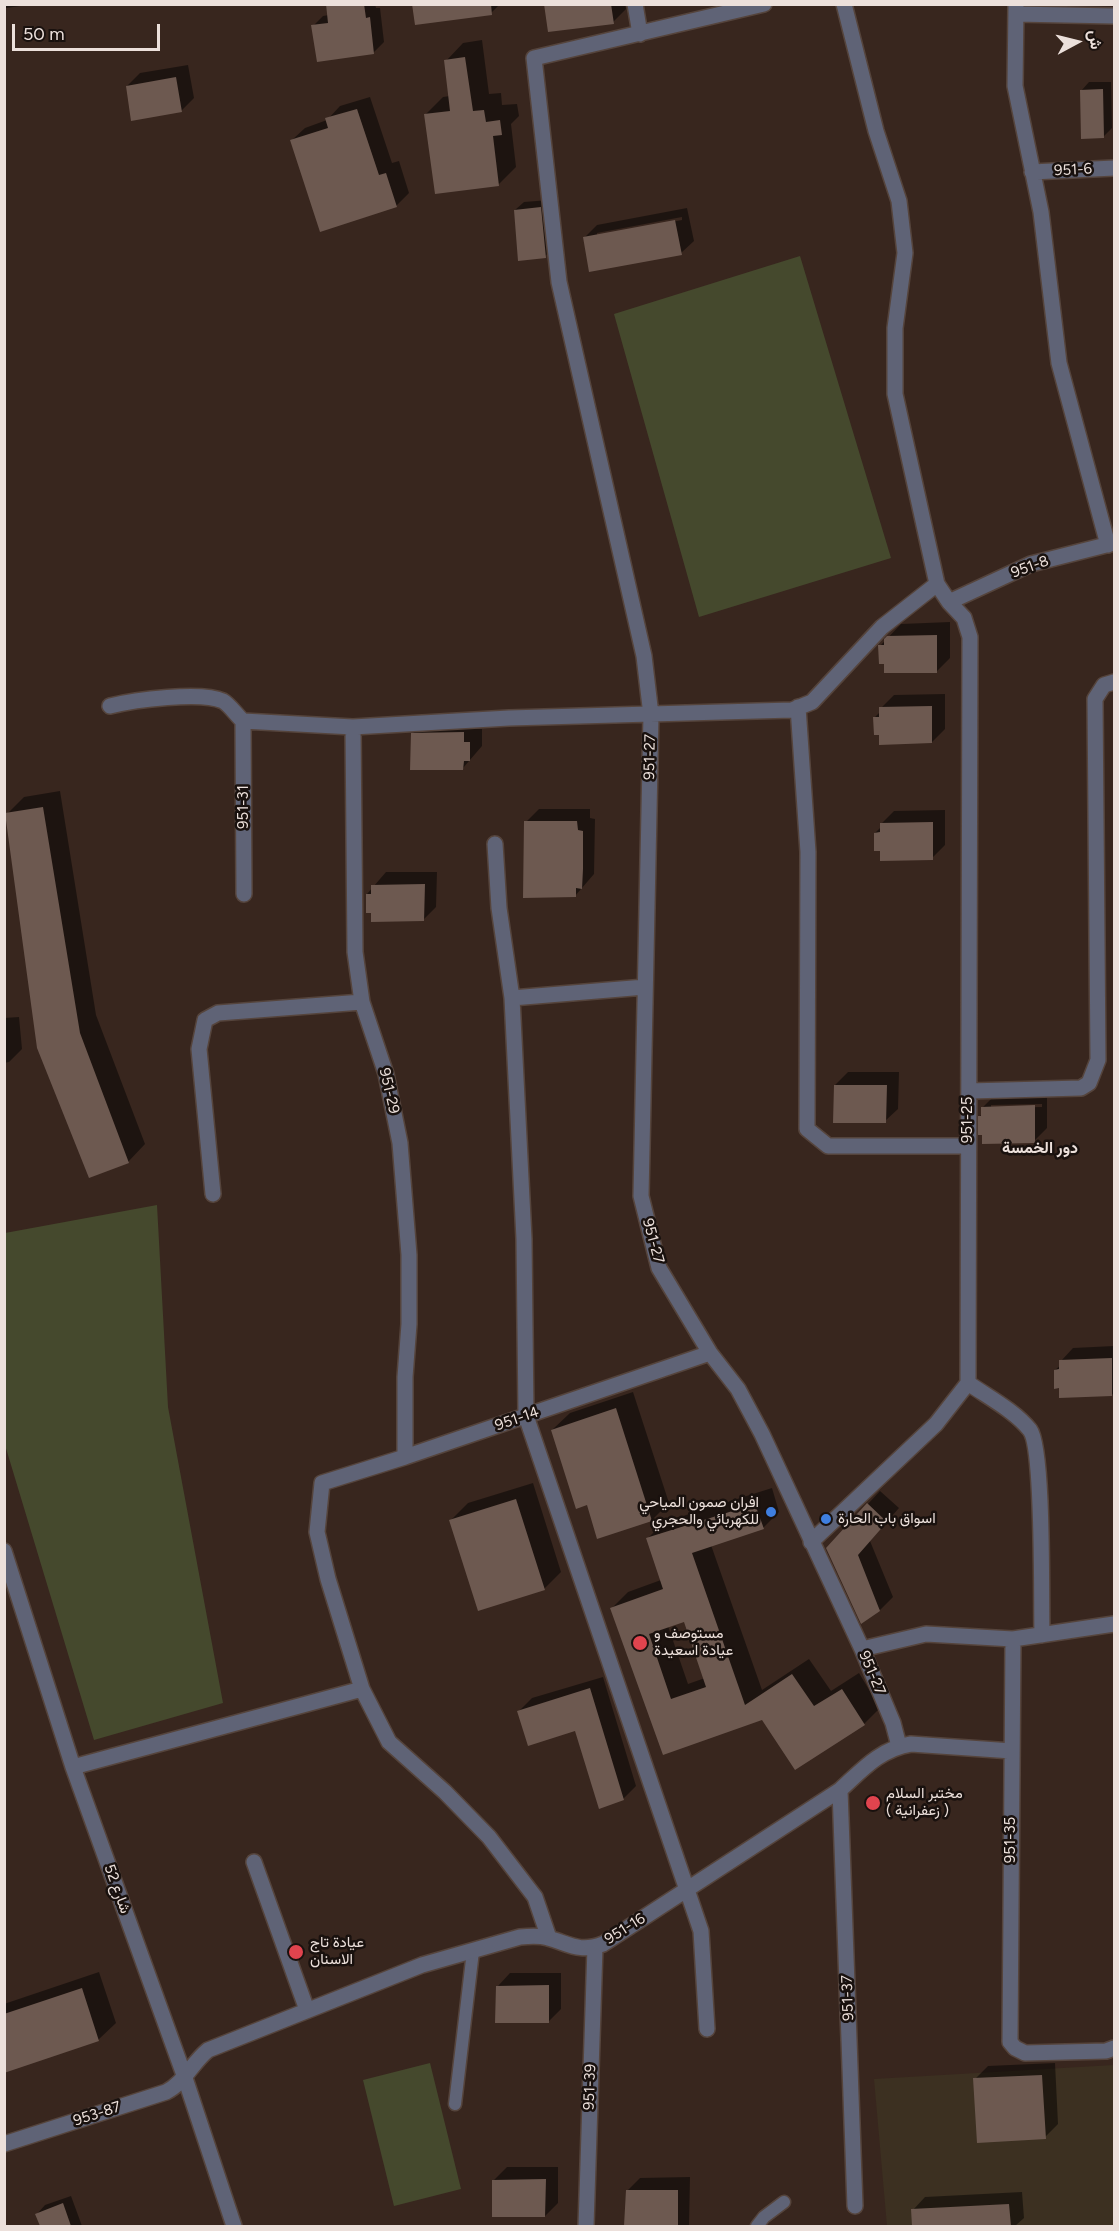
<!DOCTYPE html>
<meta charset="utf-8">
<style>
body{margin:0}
#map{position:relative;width:1119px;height:2231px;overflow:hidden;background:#38261e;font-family:Figtree,Vazirmatn,sans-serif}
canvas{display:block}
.frame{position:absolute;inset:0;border:6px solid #ece0db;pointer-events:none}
.north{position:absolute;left:1047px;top:12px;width:60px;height:60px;-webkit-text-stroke:4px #19110e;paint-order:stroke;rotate:83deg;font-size:16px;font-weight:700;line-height:24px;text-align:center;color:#ece0db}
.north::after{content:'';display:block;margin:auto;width:21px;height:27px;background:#ece0db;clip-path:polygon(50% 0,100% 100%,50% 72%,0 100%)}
.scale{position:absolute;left:12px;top:24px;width:148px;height:27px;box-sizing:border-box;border:3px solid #ece0db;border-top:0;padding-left:8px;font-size:18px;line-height:21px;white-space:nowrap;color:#ece0db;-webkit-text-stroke:4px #19110e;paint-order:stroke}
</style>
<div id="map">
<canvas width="1119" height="2231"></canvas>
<div class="frame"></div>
<div class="north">ش</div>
<div class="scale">50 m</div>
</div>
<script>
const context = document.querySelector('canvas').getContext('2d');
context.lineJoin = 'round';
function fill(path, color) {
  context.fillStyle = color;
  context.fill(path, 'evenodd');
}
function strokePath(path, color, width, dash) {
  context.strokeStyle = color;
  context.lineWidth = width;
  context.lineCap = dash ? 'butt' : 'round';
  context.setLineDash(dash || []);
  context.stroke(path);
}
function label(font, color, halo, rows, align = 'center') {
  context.font = font + ' Figtree,Vazirmatn,sans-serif';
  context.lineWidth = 5;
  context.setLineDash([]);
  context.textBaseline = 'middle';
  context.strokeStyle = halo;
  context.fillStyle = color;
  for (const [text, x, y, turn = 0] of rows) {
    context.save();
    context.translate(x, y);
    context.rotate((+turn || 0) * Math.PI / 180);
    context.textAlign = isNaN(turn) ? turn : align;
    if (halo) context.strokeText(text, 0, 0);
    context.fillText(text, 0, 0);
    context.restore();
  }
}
const education = new Path2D(`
 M1114,2065V2226H887L874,2079Z`);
const green = new Path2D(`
 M800,256L891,558L699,617L614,314Z
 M157,1205L168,1407L223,1703L94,1740L5,1445V1233Z
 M430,2063L461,2189L394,2206L363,2080Z`);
const shadow = new Path2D(`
 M5,4H35L6,8Z
 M327,4H375L376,8H380L384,42L374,52L313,26L323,16L329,15Z
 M413,4H500L491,13Z
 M546,4H625L626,9L613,22Z
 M482,40L489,94L501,93L502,105L517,104L519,116L511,124L516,167L499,184L426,114L443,97L450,96L446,61L463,43Z
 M188,65L194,98L181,111L127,86L140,73Z
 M1089,82H1111L1112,128L1103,137L1081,91Z
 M370,97L392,163L399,161L409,193L396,206L292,140L305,128L327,120L340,106Z
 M549,200L554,248L545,256L515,210L524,202Z
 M687,208L694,241L681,253L584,238L597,225ZM682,217V220L597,236V233Z
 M950,622V658L937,671L886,662L880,646L901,624Z
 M945,694V729L932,742L881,734L875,717L881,711V708L894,695Z
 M476,720V729H482V746L463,768L412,734L425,721Z
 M60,791L96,1015L145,1144L128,1162L90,1176L7,814L24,797Z
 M539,809H590V818L595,819L594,874L575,896L526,822Z
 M945,810V845L932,858L881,850L875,833L881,827V824L894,811Z
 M386,872H437L436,907L423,920L367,894Z
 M19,1017L22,1049L9,1062L4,1063V1018Z
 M848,1072H899L898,1109L885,1121L835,1085Z
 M1047,1093V1128L1034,1141L980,1116L983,1113V1107L996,1094ZM1042,1104V1107L991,1108V1105Z
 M1114,1346V1392L1112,1395L1055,1370L1061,1365V1361L1073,1348Z
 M633,1392L669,1503L652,1520L588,1503L552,1430L570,1413Z
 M533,1483L561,1572L544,1589L451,1520L468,1503Z
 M772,1488L779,1512L763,1528L711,1545L762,1690L809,1659L831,1691L859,1673L880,1708L864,1724L763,1718L664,1754L612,1608L628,1592L661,1580L648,1538L664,1522ZM685,1621L705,1678L688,1684L668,1626Z
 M880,1491L899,1508L870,1541L893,1597L880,1610L827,1548Z
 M603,1677L636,1786L623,1799L576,1729L519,1711L532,1698Z
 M99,1972L116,2023L98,2040L4,2071V2004Z
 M510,1973H561V2009L548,2022L498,1986Z
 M1055,2063L1058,2124L1045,2137L975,2079L988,2066Z
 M507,2167H558V2203L545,2216L494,2180Z
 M690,2177L689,2226H626L627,2191L640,2178Z
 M1022,2192L1024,2218L1015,2226H913V2210L925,2197Z
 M71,2196L82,2226H42L37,2214L45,2205Z`);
const building = new Path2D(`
 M326,4H364L366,18L370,17L374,54L317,62L311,25L328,23Z
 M412,4H491L492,15L415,25Z
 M544,4H611L614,24L548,32Z
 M465,57L473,111L484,110L486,122L500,120L502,135L493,136L499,186L435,194L424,114L450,111L444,60Z
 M176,77L182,112L131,121L126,86Z
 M1103,89L1104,138L1081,139L1080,90Z
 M357,109L379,175L386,173L397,207L320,232L290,140L328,128L325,118Z
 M541,207L546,258L518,261L514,210Z
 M675,220L682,255L589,272L583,237Z
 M937,635V673H884V664H879L878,645H884V639L887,636Z
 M932,706V743L879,745V735H874L873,717H879V707Z
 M464,732V742H470V761H464L463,770H410L411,733Z
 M43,807L80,1033L129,1163L89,1178L37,1048L5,813Z
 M524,821H577L578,830L583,831V869L582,889L576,888V897L523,898Z
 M933,822V860L880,861V851H874V833L880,832V823Z
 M425,884L424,921L371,922V913H366V894H371V885Z
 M834,1085H887L886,1123H833Z
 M1035,1105V1143L982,1144V1135H978V1116H981V1107Z
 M1112,1358V1396L1059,1398V1388L1054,1389V1370L1059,1369V1360Z
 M616,1408L652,1521L597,1539L587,1505L576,1509L551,1430Z
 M516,1499L545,1590L478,1611L449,1520Z
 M867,1503L887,1522L858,1555L880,1611L861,1624L826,1548Z
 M755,1504L764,1529L692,1553L745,1705L792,1674L814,1706L842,1689L865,1725L795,1770L762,1720L663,1755L610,1608L663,1589L646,1538ZM684,1622L706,1687L671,1699L649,1634Z
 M590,1688L624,1800L599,1809L575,1731L528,1746L517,1711Z
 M549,1985V2023H495L496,1986Z
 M82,1988L99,2041L4,2073V2014Z
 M1042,2075L1046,2139L977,2143L973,2078Z
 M546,2179L545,2217H492V2180Z
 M626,2190H678V2226H624Z
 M63,2203L71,2226H40L35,2214Z
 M1009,2204L1011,2226H912L911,2209Z`);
const lane = new Path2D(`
 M455,2104L473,1951
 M757,2226L764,2217L784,2202`);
const street = new Path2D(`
 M635,4L640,34
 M764,4L534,58L559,282L644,656L651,715L641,1196L659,1268L710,1353L738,1389L762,1434L862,1649L893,1723L899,1746
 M844,4L876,131L899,201L905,253L895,328V394L937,584L949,602L964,618L970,637L968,1383C988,1397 1015,1411 1030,1430C1044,1449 1041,1602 1042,1635
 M1016,4L1015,86L1041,212L1059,363L1108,545
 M1016,14L1114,16
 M1032,172L1114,168
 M949,602L1031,564L1114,543
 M110,706C134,700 201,691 223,701C230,705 237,716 243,721L353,727L509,718L792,710L812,702L882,627L937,584
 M798,707L808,852L807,1129L828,1146H968
 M243,721L244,894
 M353,727L355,952L362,1002L386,1074L400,1143L409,1255V1324L405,1377V1457
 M495,844L499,908L512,998L524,1239L526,1416L701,1931L707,2029
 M512,998L645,987
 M969,1091L1081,1088L1089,1083L1098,1060L1095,699L1104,685L1114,682
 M213,1194L199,1049L205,1020L218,1013L362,1002
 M811,1542L936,1424L968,1383
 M4,1551L73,1767L184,2075L234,2226
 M1013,1639L1010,2042L1015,2048L1025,2053L1106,2051L1114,2048
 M862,1649L926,1634L1013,1639L1114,1624
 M73,1767L362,1689
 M840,1790L855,2206
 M254,1862L307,2010
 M549,1938L535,1897L489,1837L445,1792L389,1742L362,1689L328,1579L317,1532L322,1483L405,1457L710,1353
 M4,2144L166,2092C184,2083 192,2063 208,2050L422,1965L520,1937C529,1936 539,1935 548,1938C570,1944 579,1953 603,1944L840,1790C862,1770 880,1749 911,1744L1012,1751
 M586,2226L595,1947`);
const markers = [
 [771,1512,6,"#3f7fe0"],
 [826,1519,6,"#3f7fe0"],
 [640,1643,8,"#e0444e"],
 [873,1803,8,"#e0444e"],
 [296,1952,8,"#e0444e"]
];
const streetNames = [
 ["951-6",1073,170,-3],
 ["951-8",1030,567,-20],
 ["951-27",650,757,-89],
 ["951-31",244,807,-90],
 ["951-29",389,1091,77],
 ["951-25",968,1120,-90],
 ["951-27",653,1241,75],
 ["951-14",517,1419,-19],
 ["951-27",872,1673,67],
 ["951-35",1011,1840,-90],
 ["شارع 52",117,1889,70],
 ["951-16",625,1929,-32],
 ["951-37",848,1998,-92],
 ["951-39",590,2087,-88],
 ["953-87",97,2114,-18]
];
const poiNames = [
 ["افران صمون المياحي",759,1503,"right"],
 ["للكهربائي والحجري",759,1520,"right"],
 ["اسواق باب الحارة",838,1519],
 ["مستوصف و",654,1634],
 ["عيادة اسعيدة",654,1651],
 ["مختبر السلام",886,1794],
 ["( زعفرانية )",886,1811],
 ["عيادة تاج",310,1943],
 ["الاسنان",310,1960]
];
const neighbourhoodNames = [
 ["دور الخمسة",1040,1148]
];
fill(education, '#3c3021');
fill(green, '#45492d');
fill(shadow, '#0007');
fill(building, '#6d5950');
strokePath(lane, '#55443c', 15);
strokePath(street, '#55443c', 18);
strokePath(lane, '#5f6376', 12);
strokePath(street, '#5f6376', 15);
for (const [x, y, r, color] of markers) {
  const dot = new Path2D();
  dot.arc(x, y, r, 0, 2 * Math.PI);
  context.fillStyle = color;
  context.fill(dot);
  strokePath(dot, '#19110e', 2);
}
label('15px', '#ece0db', '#19110e', streetNames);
label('15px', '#ece0db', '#19110e', poiNames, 'left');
label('bold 16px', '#ece0db', '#19110e', neighbourhoodNames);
</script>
